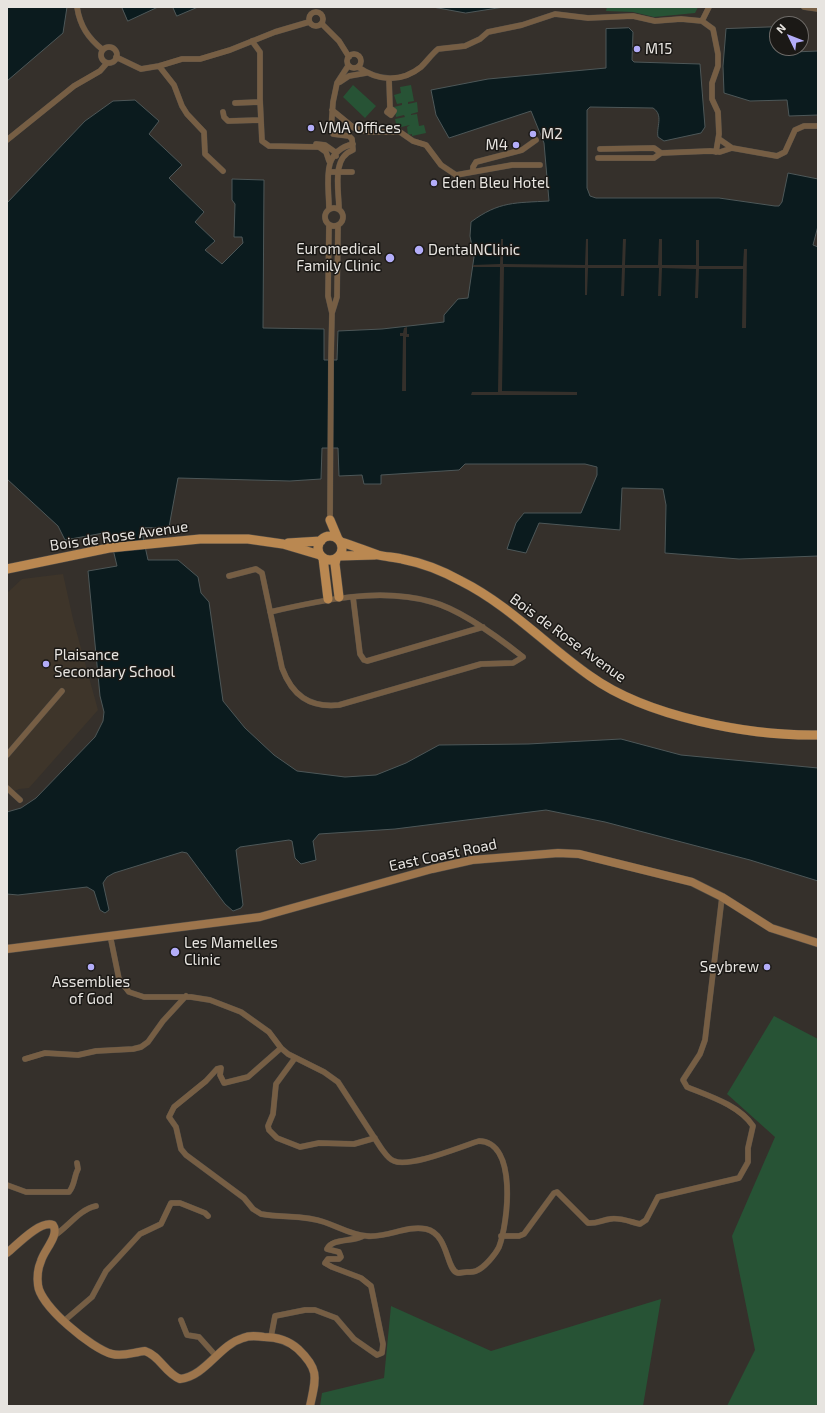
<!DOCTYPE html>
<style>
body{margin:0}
#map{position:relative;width:825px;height:1413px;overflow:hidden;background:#35302b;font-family:"Exo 2",sans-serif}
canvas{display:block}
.frame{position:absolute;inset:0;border:8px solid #e7e4e0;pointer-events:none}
.north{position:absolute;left:769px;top:16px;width:40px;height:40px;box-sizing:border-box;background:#1b1916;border:1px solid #6d6a67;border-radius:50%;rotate:313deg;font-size:11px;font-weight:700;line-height:16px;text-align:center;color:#e7e4e0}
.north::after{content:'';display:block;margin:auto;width:14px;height:18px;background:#b3adf9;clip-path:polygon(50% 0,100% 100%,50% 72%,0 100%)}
</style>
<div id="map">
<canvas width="825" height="1413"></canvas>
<div class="frame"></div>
<div class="north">N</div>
</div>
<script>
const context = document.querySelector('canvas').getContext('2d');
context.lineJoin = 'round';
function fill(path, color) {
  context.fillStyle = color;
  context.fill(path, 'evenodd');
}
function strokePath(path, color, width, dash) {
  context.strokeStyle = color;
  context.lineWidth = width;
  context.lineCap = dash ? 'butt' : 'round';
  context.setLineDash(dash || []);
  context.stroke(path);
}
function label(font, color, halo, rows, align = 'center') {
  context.font = font + ' "Exo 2",sans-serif';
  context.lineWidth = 3;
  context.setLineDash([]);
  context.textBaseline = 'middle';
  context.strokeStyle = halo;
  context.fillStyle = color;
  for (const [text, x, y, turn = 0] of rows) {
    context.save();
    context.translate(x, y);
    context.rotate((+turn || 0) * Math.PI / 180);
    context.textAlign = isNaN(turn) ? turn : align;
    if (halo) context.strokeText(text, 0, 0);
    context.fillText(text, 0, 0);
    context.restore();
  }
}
const built = new Path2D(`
 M63,574L73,619L98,710L29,788L19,789L12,792L7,787V593L22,579Z`);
const green = new Path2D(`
 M607,7H698L695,13L654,17L633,12L606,11Z
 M353,85L376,106L365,118L343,97Z
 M411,85L414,101L408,102V104L417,102L418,112L411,114V115L417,114L419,126L424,125L426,133L412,136V134L408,135L407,127L410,125L397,128L395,119L405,117L404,115L396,117L394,107L402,105V103L397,104L394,95L401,93L400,87Z
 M774,1016L818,1039V1406H727L755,1350L732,1236L775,1137L727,1094Z
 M661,1299L643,1406H320L322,1393L384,1378L391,1306L491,1351Z`);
const water = new Path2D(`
 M7,7H67L63,33L7,81Z
 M122,7H158L128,21Z
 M173,7H198L177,16Z
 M433,7H504L466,13Z
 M777,27V48H792L793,52L818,51V115L789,116L787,100L750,101L724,93L723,66L726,29Z
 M629,28L633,32L632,60L634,62L700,64L705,127L701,133L664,141L658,137C656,127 664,115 653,108L590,107L587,110V188L590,196L596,198H719L775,206H779L782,202L788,173L818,179V226L813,245L818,247V556L739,559L665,553L666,505L663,489L622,488L620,530L539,523L526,553L507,549L516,523L524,513H581L597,475V467L585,464H465L459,470L381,475V484H364L362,475L339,476L338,448H322L321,479L290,481L178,478L169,527L141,528L148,560H178L198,577L201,593L209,602L223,701L245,728L274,755L297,771L345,777L376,775L406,763L439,745L528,744L621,739L681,755L818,768V881L750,860L605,822L546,810L395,829L319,834L313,841L316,860L301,864L295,858L292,841L289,840L240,847L236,850L243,905L241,908L233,911L225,904L187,853L182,852L114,873L107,877L103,883L109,910L105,913L100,910L94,891L87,887L18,895L7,894V812L21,808L36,798L95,737L103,721L104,712L100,696L88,571L117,566L109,532L65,540L58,526L7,479V203L85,121L113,101L135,100L159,121L149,134L182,165L169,178L204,212L195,222L215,241L205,250L222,264L243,243L242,237H234L235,204L232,200V179L264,180L263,328L324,329V360H337L338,331L382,329L444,322V315L458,299L468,298L474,257L470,236L471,222C499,201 516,203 549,201L544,143L531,111L449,138L436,115L431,90L488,79L606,68V29Z`);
const pier = new Path2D(`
 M501,239H503V264L585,265L586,239H588V265H622L623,239H626L625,265H658L659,239H662V265H696V240H699V266H743L744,249H747L746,328H742L743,269H699L698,298H695L696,269L662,268L661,296H658L659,268H625L624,296H621L622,268H588L587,295H585V268L504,267L502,391L577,392V395H471L472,392H498L500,267H473V265L500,264Z
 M407,327V334H409V337H406V391H402L403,336H400V333H403L404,328Z`);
const minor = new Path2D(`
 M77,7C80,26 88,38 103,50
 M804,7L818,9
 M309 19a7 7 0 1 1 14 0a7 7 0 1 1-14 0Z
 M702,21L713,29L718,54V66L712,83V99L718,112L719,134L716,152
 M322,24L339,41L349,57
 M252,41L260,52V99L262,141L269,146L319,147L326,152L329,161
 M101 55a8 8 0 1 1 16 0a8 8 0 1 1-16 0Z
 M347 61a7 7 0 1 1 14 0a7 7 0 1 1-14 0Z
 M116,57L141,69L159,66L182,59H200L230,50L275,32L309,22
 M159,66L174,85L182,106L187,114L204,132L205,154L223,171
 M358,67C378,81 401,83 421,67C427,61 432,54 438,49L465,46L480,39L488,32L522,25L555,14L588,18L633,16L655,21L681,19L702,21L709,7
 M389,79L390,108L387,112L391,115L394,111L390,108
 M340,82L349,76L366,73
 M235,103L260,102
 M332,110L354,128L369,132H400L413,141L426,145L441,165L456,175L512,165H540
 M223,112L224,117L228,121L261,120
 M719,139L732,148L777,156L785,152L795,130L804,126H818
 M7,140L74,86L100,71L107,63
 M316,144L325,145L335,152L336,156
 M600,149L654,148L661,153L710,151L720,152L732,148
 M598,158H654L661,153
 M329,172H352
 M473,172V167L476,162L522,150L536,140
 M325 217a9 9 0 1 1 18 0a9 9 0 1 1-18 0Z
 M329,209C329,182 320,152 353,144
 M339,209C339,190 331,158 353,150L352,139L349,136L333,134L331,130L333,102L337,83L348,66
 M329,225L328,296L332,313
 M330,520L331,358L332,313L337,297L338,225
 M229,576L256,569L262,573L282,668C292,695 309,708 339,705L481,664L513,663L523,657C499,638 462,610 432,602C380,587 322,600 270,612
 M353,597L360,654L364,660L367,661L483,627
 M7,755L62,691
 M7,788L20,800
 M110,935L119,979L129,992L144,997H191L210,1000L241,1012L269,1032L281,1048L288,1054L324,1072L338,1082L381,1148C385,1153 388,1159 394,1161C410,1168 460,1147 479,1141C518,1142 508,1223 499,1247C495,1255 484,1268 476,1271C474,1272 470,1272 467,1272C464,1272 461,1273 458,1273C446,1271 449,1234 426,1229C406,1225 388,1238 367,1236C351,1235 339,1227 324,1222C305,1215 282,1218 261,1214L253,1209L244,1198L186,1155L181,1149L176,1127L169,1117L174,1107L206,1081L217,1069L221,1068L220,1075L224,1083L248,1077L281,1048
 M295,1058L276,1084L273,1114L268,1126L269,1130L277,1138L300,1147L319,1143L354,1144L375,1138
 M25,1059L45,1053L78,1055L96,1051L133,1049L141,1047L148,1042L163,1021L186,996
 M7,1185L26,1192H69C75,1185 74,1176 78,1169L77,1163
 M54,1236C68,1227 80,1209 96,1206
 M501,1236H519L524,1234L554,1193L557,1192L588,1223C596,1224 602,1220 610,1219C619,1217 631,1222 640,1224L646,1220L658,1197L739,1178L748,1162V1148L753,1126C739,1105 709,1096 687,1087L683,1080L700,1054L705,1040L722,897
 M181,1320L187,1335L199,1337L216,1356
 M64,1321L92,1297L106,1271L140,1234L161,1224L171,1203H180L205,1213L208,1216
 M271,1337L275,1316L305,1310H315L336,1318L354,1339L377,1355L382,1353L383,1344L371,1286L361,1278L332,1267L325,1263L328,1259H339L341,1257L339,1252L327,1249C332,1238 352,1242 363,1236`);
const secondary = new Path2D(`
 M7,949L260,917L432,869L472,860L558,853L579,854L692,882L722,897L771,928L818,943
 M7,1253C17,1245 40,1220 53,1225C60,1235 44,1250 41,1261C38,1268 37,1277 38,1285C40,1306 92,1349 112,1354C124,1357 134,1352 145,1351C160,1356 165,1373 180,1379C206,1376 219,1345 243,1338C250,1335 257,1336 264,1337C277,1337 288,1340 298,1349C320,1370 316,1378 310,1406`);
const primary = new Path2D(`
 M330,520L338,539
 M318 548a12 12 0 1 1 24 0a12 12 0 1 1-24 0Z
 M341,542C354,546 366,551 378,555C386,557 394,557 402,559C423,563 443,571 461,581C509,605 547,646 590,676C647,717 749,736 818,735
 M288,543L321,541
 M339,556L375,555
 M323,558L328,599
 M336,559L335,564L339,597
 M7,569L109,548L200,539H248L283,544L320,555`);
const markers = [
 [637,49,4,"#b3adf9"],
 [311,128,4,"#b3adf9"],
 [533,134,4,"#b3adf9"],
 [516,145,4,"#b3adf9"],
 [434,183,4,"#b3adf9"],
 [419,250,5,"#b3adf9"],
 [390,258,5,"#b3adf9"],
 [46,664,4,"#b3adf9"],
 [175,952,5,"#b3adf9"],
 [91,967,4,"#b3adf9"],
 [767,967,4,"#b3adf9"]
];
const poiNames = [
 ["M15",645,49],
 ["VMA Offices",319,128],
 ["M2",541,134],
 ["M4",508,145,"right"],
 ["Eden Bleu Hotel",442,183],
 ["Euromedical",381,249,"right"],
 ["Family Clinic",381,266,"right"],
 ["DentalNClinic",428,250],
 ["Plaisance",54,655],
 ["Secondary School",54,672],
 ["Les Mamelles",184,943],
 ["Clinic",184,960],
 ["Seybrew",759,967,"right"],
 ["Assemblies",91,982,"center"],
 ["of God",91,999,"center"]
];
const streetNames = [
 ["Bois de Rose Avenue",119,536,-8],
 ["Bois de Rose Avenue",568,638,36],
 ["East Coast Road",443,855,-12]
];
fill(built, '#3e352a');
fill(green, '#275335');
fill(water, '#0b1b1e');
strokePath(water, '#4d5758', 1);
fill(pier, '#35302b');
strokePath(minor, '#514d48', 6);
strokePath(secondary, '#514d48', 9);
strokePath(primary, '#514d48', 10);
strokePath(minor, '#765e44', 5.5);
strokePath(secondary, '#9d754c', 8);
strokePath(primary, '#ba8851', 9);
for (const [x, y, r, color] of markers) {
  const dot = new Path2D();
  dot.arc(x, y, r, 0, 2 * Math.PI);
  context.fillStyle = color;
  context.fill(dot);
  strokePath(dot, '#1b1916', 1.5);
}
label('15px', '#e7e4e0', '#1b1916', poiNames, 'left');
label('15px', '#e7e4e0', '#1b1916', streetNames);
</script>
